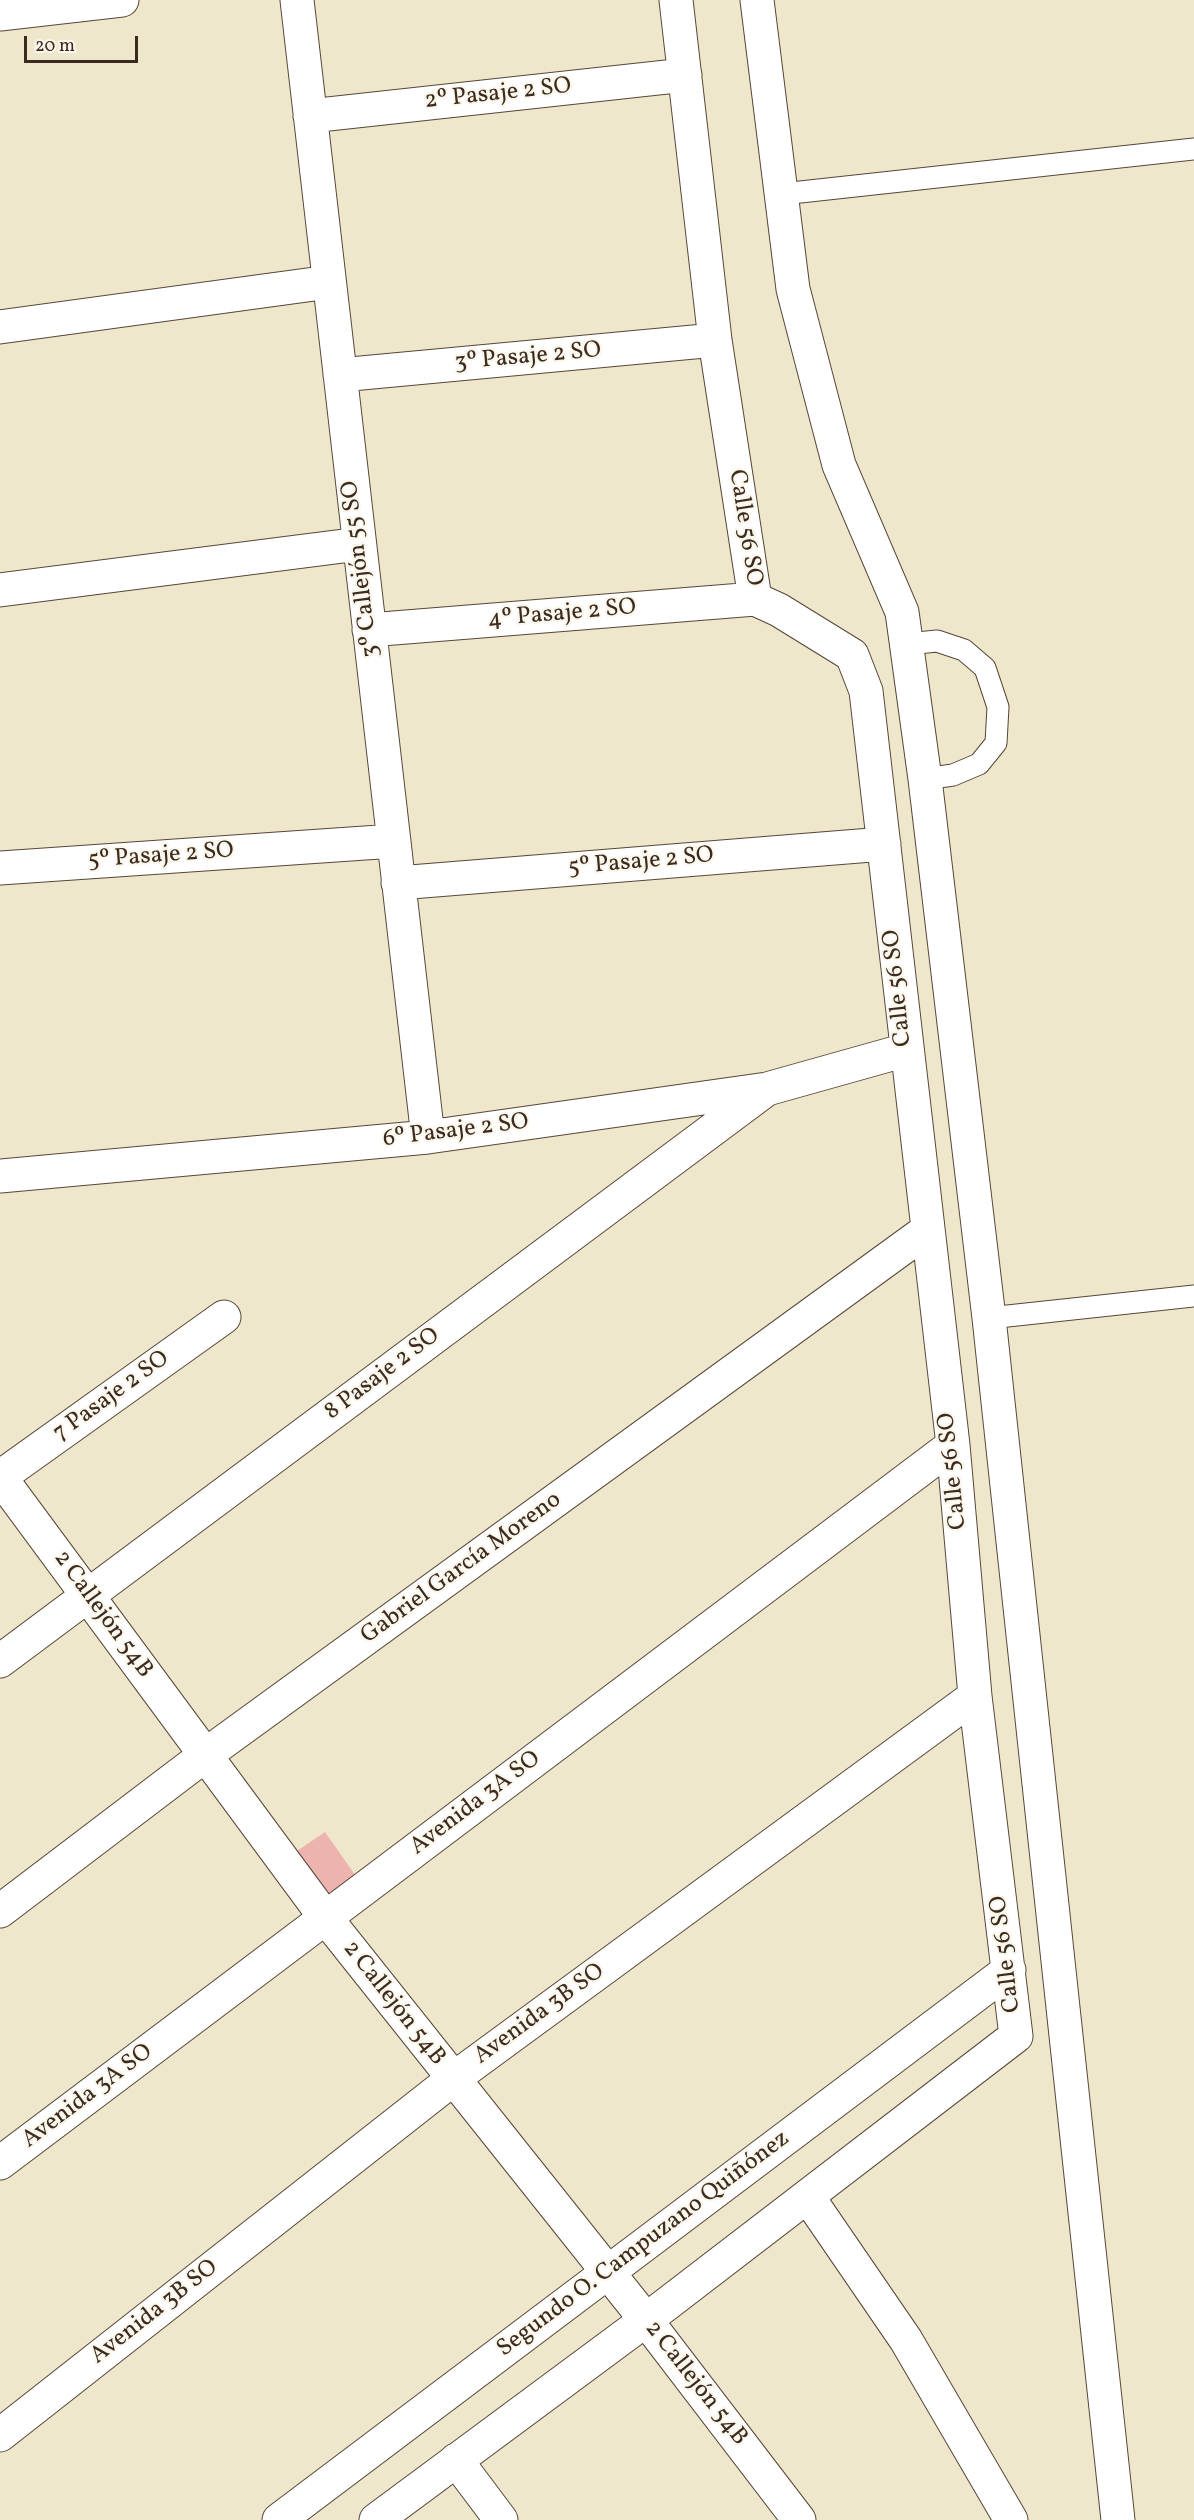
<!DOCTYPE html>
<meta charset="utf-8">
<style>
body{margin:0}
#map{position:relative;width:1194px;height:2520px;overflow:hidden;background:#efe7cb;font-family:Vollkorn,serif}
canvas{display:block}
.scale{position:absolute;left:24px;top:36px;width:114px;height:27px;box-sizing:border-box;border:3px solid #3b2a1e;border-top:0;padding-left:8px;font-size:18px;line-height:21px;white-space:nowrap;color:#3b2a1e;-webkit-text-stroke:4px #fbf7ec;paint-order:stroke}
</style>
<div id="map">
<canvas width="1194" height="2520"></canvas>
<div class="scale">20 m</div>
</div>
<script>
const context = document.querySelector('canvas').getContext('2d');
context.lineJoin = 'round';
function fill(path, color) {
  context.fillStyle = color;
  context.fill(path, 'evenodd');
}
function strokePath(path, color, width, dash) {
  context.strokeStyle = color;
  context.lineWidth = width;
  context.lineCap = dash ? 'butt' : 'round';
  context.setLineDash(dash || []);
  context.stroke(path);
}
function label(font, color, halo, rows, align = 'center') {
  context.font = font + ' Vollkorn,serif';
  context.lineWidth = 4.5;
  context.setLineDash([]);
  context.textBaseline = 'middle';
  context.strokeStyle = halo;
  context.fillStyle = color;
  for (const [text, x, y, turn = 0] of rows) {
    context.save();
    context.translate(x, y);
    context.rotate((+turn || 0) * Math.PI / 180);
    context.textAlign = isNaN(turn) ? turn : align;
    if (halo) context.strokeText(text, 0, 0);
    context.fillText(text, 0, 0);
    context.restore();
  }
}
const building = new Path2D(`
 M325,1832L358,1879L325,1903L291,1855Z`);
const service = new Path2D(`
 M782,194L1194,149
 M907,644L937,641L964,650L985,668L998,707L996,743L979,764L953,775L925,779
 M989,1318L1194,1296`);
const minor = new Path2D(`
 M297,0L428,1137
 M757,0L793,289L839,465L902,612L925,779L989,1318L1118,2520
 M0,14L122,0
 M310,116L685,75
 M0,327L329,282
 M340,375L715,340
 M0,590L359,544
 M369,630L755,599
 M0,868L394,841
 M398,883L884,844
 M0,1176L428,1137L767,1089L906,1050
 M0,1477L325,1917L646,2320L799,2520
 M0,1477L224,1317
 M0,1661L767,1089
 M0,1911L204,1756L926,1231
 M0,2163L953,1445
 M808,2197L906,2340L1011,2520
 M0,2435L453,2079L975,1696
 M456,2460L501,2520
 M279,2520L1009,1970
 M376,2520L646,2320L1016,2036L975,1696L953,1445L866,691L852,655L779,610L755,599L715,340L676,0`);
const streetNames = [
 ["2º Pasaje 2 SO",498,95,-6],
 ["3º Pasaje 2 SO",528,358,-5],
 ["Calle 56 SO",744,528,81],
 ["3º Callejón 55 SO",362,569,-97],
 ["4º Pasaje 2 SO",562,615,-5],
 ["5º Pasaje 2 SO",161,857,-4],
 ["5º Pasaje 2 SO",641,863,-5],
 ["Calle 56 SO",899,988,-96],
 ["6º Pasaje 2 SO",456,1132,-7],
 ["8 Pasaje 2 SO",383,1375,-37],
 ["7 Pasaje 2 SO",112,1397,-36],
 ["Calle 56 SO",954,1471,-96],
 ["Gabriel García Moreno",462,1569,-36],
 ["2 Callejón 54B",102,1615,54],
 ["Avenida 3A SO",476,1804,-37],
 ["Calle 56 SO",1007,1954,-97],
 ["2 Callejón 54B",393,2004,52],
 ["Avenida 3B SO",540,2015,-36],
 ["Avenida 3A SO",88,2097,-37],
 ["Segundo O. Campuzano Quiñónez",644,2245,-37],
 ["Avenida 3B SO",155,2313,-38],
 ["2 Callejón 54B",695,2384,52]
];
fill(building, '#edb3ae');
strokePath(service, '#564638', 23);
strokePath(minor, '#564638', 35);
strokePath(service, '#fff', 21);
strokePath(minor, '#fff', 33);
label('24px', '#3b2a1e', '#fbf7ec', streetNames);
</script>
